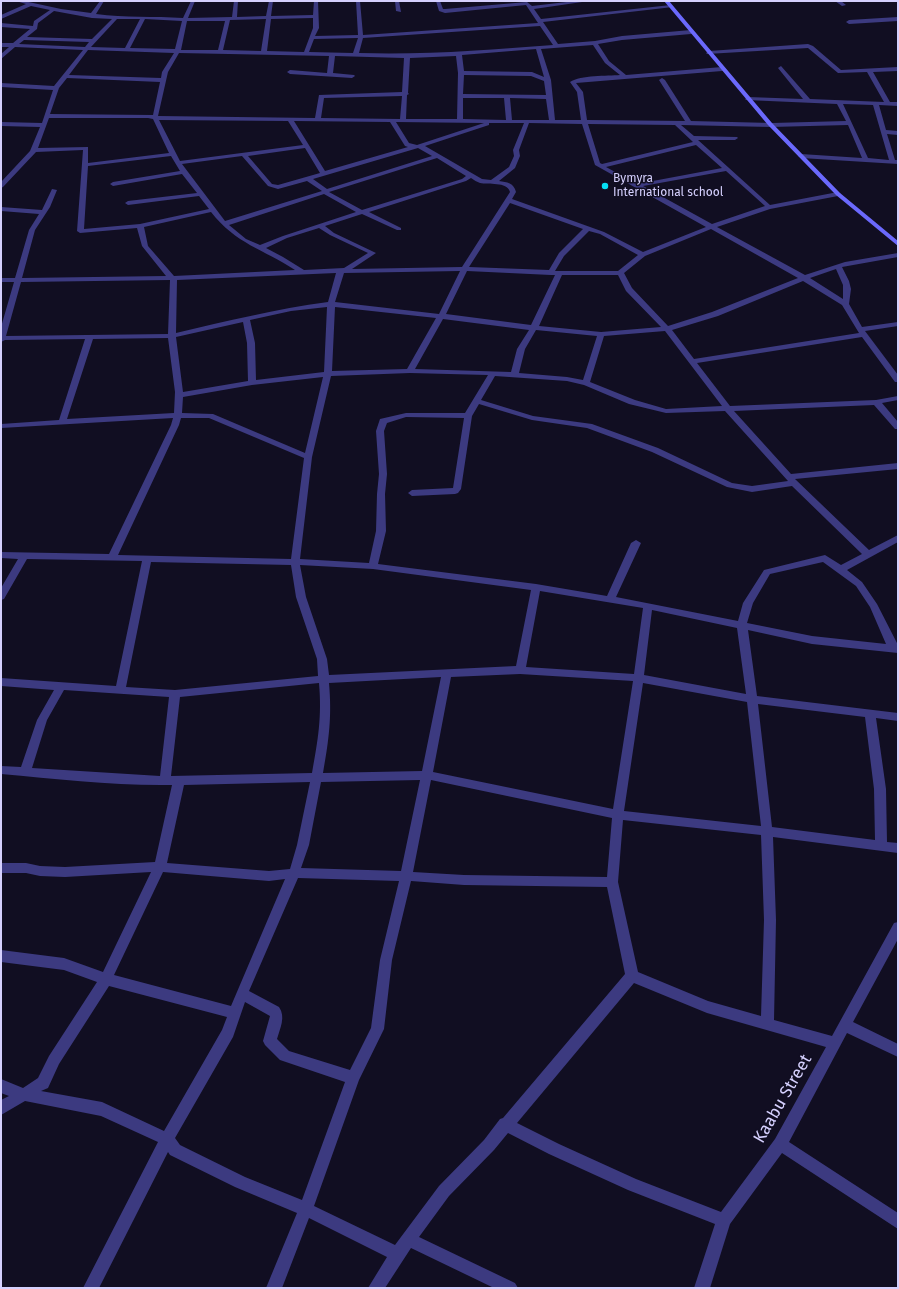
<!DOCTYPE html>
<style>
body{margin:0}
#map{position:relative;width:899px;height:1289px;overflow:hidden;background:#110e22;font-family:"Fira Sans",sans-serif}
canvas{display:block}
.frame{position:absolute;inset:0;border:2px solid #d5d0fe;pointer-events:none}
</style>
<div id="map">
<canvas width="899" height="1289"></canvas>
<div class="frame"></div>
</div>
<script>
const context = document.querySelector('canvas').getContext('2d');
context.lineJoin = 'round';
function fill(path, color) {
  context.fillStyle = color;
  context.fill(path, 'evenodd');
}
function strokePath(path, color, width, dash) {
  context.strokeStyle = color;
  context.lineWidth = width;
  context.lineCap = dash ? 'butt' : 'round';
  context.setLineDash(dash || []);
  context.stroke(path);
}
function label(font, color, halo, rows, align = 'center') {
  context.font = font + ' "Fira Sans",sans-serif';
  context.lineWidth = 3;
  context.setLineDash([]);
  context.textBaseline = 'middle';
  context.strokeStyle = halo;
  context.fillStyle = color;
  for (const [text, x, y, turn = 0] of rows) {
    context.save();
    context.translate(x, y);
    context.rotate((+turn || 0) * Math.PI / 180);
    context.textAlign = isNaN(turn) ? turn : align;
    if (halo) context.strokeText(text, 0, 0);
    context.fillText(text, 0, 0);
    context.restore();
  }
}
const street = new Path2D(`
 M16,1H24L61,9L91,13L100,1H104L96,14C125,18 154,16 183,18L191,1H195L188,18L232,17L234,1H238L237,17L266,16L269,1H273L271,16L313,15L314,1H318L319,28L315,36L358,35L356,1H360L363,35L538,23L526,5L445,13L439,11L436,1H440L443,9H445L527,2L532,6L575,1H589L534,9L541,19L671,5L673,7L543,22L558,44L595,41L622,36L691,30L694,32L691,34L622,40L598,44L609,61L626,75L722,67L725,69L722,71L576,83L583,92L587,120L685,121L659,80L662,78L665,80L691,121L772,123L846,121L837,104L746,100L745,99L748,97L803,99L778,68L781,66L810,99L884,102L867,72L838,73L808,48L707,54L706,53L709,51L808,44L813,46L841,70L898,67V71L873,72L890,102H898V106L879,105L886,130L898,131V135L887,134L895,160H898V164L801,158L798,156L801,154L862,158L848,125L771,127L681,125L694,136L737,137L738,138L735,140H698L770,205L838,192L841,194L838,196L770,209L717,227L805,275L845,262L898,253V257L842,267L849,281L851,289L849,304L862,327L898,322V326L865,331L898,375V382H895L862,337L697,363L730,406L876,400L898,396V400L882,403L898,422V429H895L874,405L734,411L791,474L898,463V469L795,479L869,550L898,535V542L847,570L862,582L877,604L898,645V653L812,644L748,630L757,696L898,713V721L876,718L886,789L887,842L898,843V853L773,837L776,920L774,1020L832,1036L894,923L898,922V939L853,1022L898,1044V1057L847,1033L789,1142L898,1213V1229L782,1153L730,1224L710,1288H694L715,1224L628,1190L549,1154L508,1133L494,1150L449,1196L419,1237L515,1283L518,1288H494L411,1248L385,1288H368L387,1257L309,1218L282,1288H266L297,1213L235,1187L170,1155L168,1152L99,1288H83L158,1142L101,1116L25,1101L1,1115V1100L9,1096L1,1093V1079L23,1088L38,1078L49,1056L97,982L64,970L1,962V950L64,958L103,972L151,872L65,877L40,876L26,873H1V863H26L40,866L65,867L155,862L172,785C115,786 57,779 1,774V766L21,767L37,720L54,690L1,686V678L116,686L142,561L27,559L4,599L1,600V588L18,559L1,558V552L109,554L171,425L173,418L1,428V424L59,420L85,339L5,340L1,342V327L14,282H1V278H15L29,230L39,214L1,211V207L42,210L52,189L57,190L50,207L35,230L22,278L166,276L142,246L137,228L80,233L77,231L83,150L36,152L3,187L1,188V182L30,151L40,127L1,126V122L42,123L53,90L1,87V83L54,86L83,50L15,47L1,59V54L9,47H1V43H13L30,29L1,27V23L33,26L34,21L50,10L31,6L1,19V15L26,4ZM54,11L92,18L112,19L92,39L27,37L37,29L38,23ZM313,18V28L304,52L267,51L271,19ZM117,19H140L125,48L91,47ZM145,19L182,21L175,49L130,48ZM266,19L261,51L223,50L230,20ZM187,21H225L218,50H181ZM540,26L553,45C489,50 424,55 359,53L363,38ZM358,38L353,53L309,52L314,39ZM24,40L89,42L85,47L19,44ZM593,45L605,63L620,75C607,76 581,75 570,82L577,92L581,120H555L551,80L541,49ZM536,49L544,77L532,72L464,71L462,55ZM88,50L174,53L162,72L161,78L69,75ZM179,53L329,56L327,73L290,70L287,72L290,74L352,78L355,76L354,75L333,73L335,56L404,58L402,92L319,95L315,118L158,116L168,72ZM456,56L458,73L457,119H406L407,95L409,94L408,93L410,58ZM464,75L531,76L544,81L546,95L463,94ZM67,78L160,82L153,115L50,114L59,88ZM402,96L400,119L321,118L324,98ZM463,98H504L506,120L463,119ZM510,98L546,99L549,120H512ZM843,104L873,105L889,160L868,158ZM49,118H148L153,119L169,153L88,163V147L38,148ZM159,120L288,121L303,145L180,161ZM294,121L390,122L405,146L408,147L325,171ZM396,122L484,123L417,145L409,143ZM489,123H524L513,150L514,156L509,167L491,180L482,179L425,146L489,125ZM529,123L582,124L595,165L706,227L643,252L604,232L512,199L516,192C514,183 507,182 499,181L515,168L520,156L519,150ZM588,124L675,125L693,142L602,164L600,163ZM696,145L722,168L637,184L606,167ZM305,148L320,173L278,185L272,184L248,156ZM418,148L432,156L327,189L313,179ZM171,156L180,171L113,182L110,184L113,186L182,174L197,193L128,201L125,203L128,205L199,196L209,209L140,224L84,229L88,166ZM242,156L268,186L278,189L307,181L322,191L225,221L182,164ZM437,158L466,176L462,179L362,210L329,192ZM726,171L765,206L712,224L643,186ZM471,178C474,180 477,182 480,183C488,185 507,181 510,192L462,267L352,269L376,253L334,233L325,226L362,214L397,230H401V228L369,212L466,181ZM324,194L356,212L283,236L260,245L246,239L229,225ZM510,203L583,229L559,253L549,270L469,267ZM211,212C236,244 263,249 295,270L174,276L148,246L144,227ZM319,228L330,235L368,253L344,268L304,270L283,257L266,248L287,238ZM711,229L798,278L712,312L668,326L632,288L624,273L645,256ZM589,231L600,234L638,255L618,271H555L564,256ZM836,269L843,285V299L810,278ZM460,271L439,314L335,302L344,273ZM467,271L551,275H555L531,325L446,314ZM336,273L328,302C276,309 227,321 176,333L177,280ZM562,275H618L626,291L661,327L601,332L539,326ZM170,280L168,334L6,336L21,282ZM803,281L842,305L859,333L694,359L672,330L718,316ZM327,307L324,372L256,380L255,343L250,320L291,311ZM335,307L436,318L407,369L332,371ZM443,319L529,330L517,349L511,372L415,369ZM243,322L247,343L248,381L183,392L176,337ZM536,330L597,336L583,380L567,377L519,373L525,349ZM665,331L722,406L666,409L635,400L590,382L604,336ZM168,338L175,392L174,413L67,419L93,339ZM410,373L488,375L465,413H406L380,419L376,431L379,474L377,494L376,531L369,563L300,559L312,457L331,376ZM495,376L567,381L584,385L629,404L666,413L725,411L788,481L752,486L732,483L658,448L592,424L533,416L481,400ZM323,377L305,453L213,414L182,413L183,397L252,385ZM479,404L532,420L587,428L652,452L727,487L752,492L792,486L862,554L841,565L825,555L764,570L743,603L738,621L616,597L641,543L636,540L631,543L607,596L536,584L378,564L386,531L385,494L387,474L384,431L387,423L406,417L464,418L453,488L412,490L408,493L412,496L455,494L458,493L461,489L472,416ZM181,418H209L304,458L291,559L118,555L179,425ZM151,562L291,565L296,597L317,659L318,676L175,690L126,687ZM823,562L856,586L870,607L886,644L812,636L747,623L753,603L770,574ZM300,565L373,569L531,590L516,666L329,675L327,659L306,597ZM540,591L643,608L634,674L526,667ZM652,610L737,628L746,694L644,675ZM520,674L633,681L613,809L433,772L451,677ZM441,677L422,771L323,773C329,739 332,717 329,683ZM319,683C322,717 318,740 312,773L171,776L180,697ZM643,683L747,702L761,826L624,811ZM64,690L169,697L160,776L32,768L47,720ZM758,704L865,717L874,789L875,840L772,827ZM420,780L401,871L301,868L309,845L321,782ZM431,780L612,818L607,877L464,875L413,872ZM310,782L297,845L290,869L269,871L167,863L184,785ZM623,820L761,835L764,920L761,1016L708,1001L638,972L618,882ZM163,872L269,881L285,879L231,1006L114,975ZM298,878L399,881L380,960L371,1028L350,1070L289,1051L277,1039C280,1028 286,1017 279,1007L249,991ZM411,881L464,885L607,887L625,974L503,1118L500,1119L484,1140L439,1186L395,1245L314,1206L359,1080L384,1029L392,960ZM634,983L707,1013L826,1047L775,1139L721,1212L636,1179L559,1144L517,1123ZM109,986L227,1017L222,1030L164,1131L102,1102L41,1091L48,1088L59,1064ZM245,1002L270,1016L263,1041L265,1045L280,1060L345,1082L302,1200L245,1177L180,1145L175,1138L233,1037Z
 M395,1H399L401,12L396,11Z
 M835,1H841L846,5L842,6Z
 M898,17V21L849,24L846,22L849,20Z`);
const secondary = new Path2D(`
 M664,1H669L772,123L840,193L898,241V246L836,195L768,125Z`);
const markers = [
 [605,186,4,"#05e0f5"]
];
const farPoinames = [
 ["Bymyra",613,179],
 ["International school",613,193]
];
const nearStreetnames = [
 ["Kaabu Street",783,1099,-60]
];
fill(street, '#3c3a80');
fill(secondary, '#6b69fc');
for (const [x, y, r, color] of markers) {
  const dot = new Path2D();
  dot.arc(x, y, r, 0, 2 * Math.PI);
  context.fillStyle = color;
  context.fill(dot);
  strokePath(dot, '#110e22', 1.5);
}
label('12px', '#d5d0fe', '#110e22', farPoinames, 'left');
label('17px', '#d5d0fe', '#110e22', nearStreetnames);
</script>
